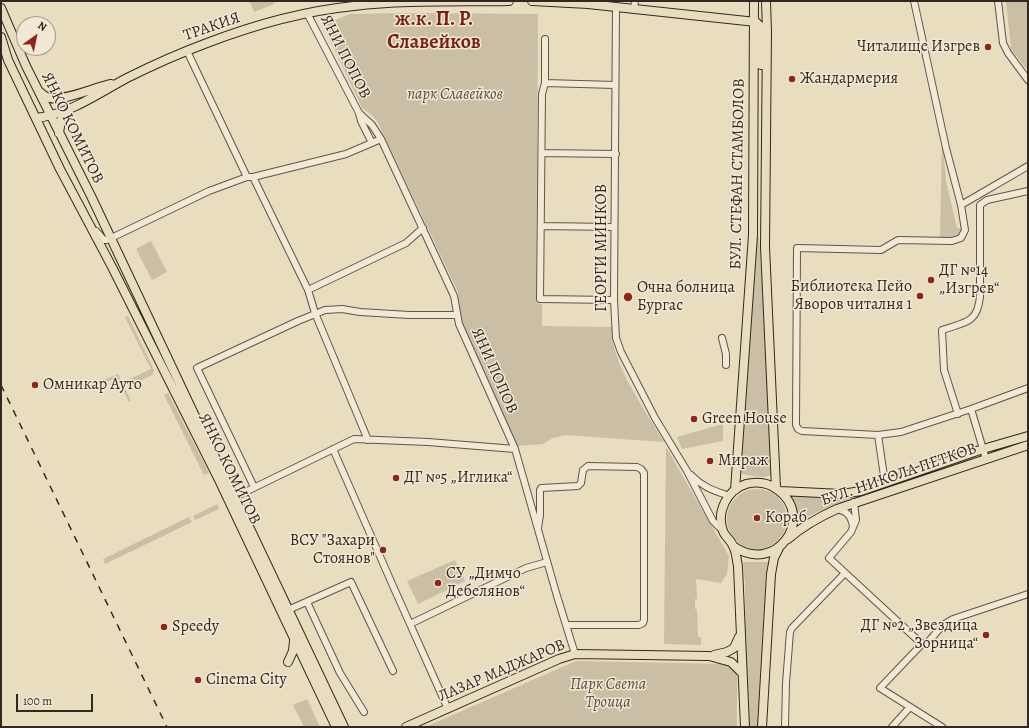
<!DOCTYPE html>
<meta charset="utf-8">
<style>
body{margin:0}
#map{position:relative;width:1029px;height:728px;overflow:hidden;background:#e9ddbf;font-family:Alegreya,serif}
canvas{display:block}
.frame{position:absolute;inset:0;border:2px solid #332821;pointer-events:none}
.north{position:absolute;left:16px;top:16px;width:40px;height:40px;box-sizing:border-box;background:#f1e9d5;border:1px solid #a59c8d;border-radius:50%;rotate:33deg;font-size:11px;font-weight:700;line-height:16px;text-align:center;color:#332821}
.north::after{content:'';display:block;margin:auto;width:14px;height:18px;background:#8f2418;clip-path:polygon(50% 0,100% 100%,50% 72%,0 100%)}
.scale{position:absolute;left:16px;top:694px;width:77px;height:18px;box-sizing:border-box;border:2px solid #332821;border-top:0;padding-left:5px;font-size:12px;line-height:14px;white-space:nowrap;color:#332821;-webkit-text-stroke:3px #f1e9d5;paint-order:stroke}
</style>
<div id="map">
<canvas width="1029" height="728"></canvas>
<div class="frame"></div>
<div class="north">N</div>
<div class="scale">100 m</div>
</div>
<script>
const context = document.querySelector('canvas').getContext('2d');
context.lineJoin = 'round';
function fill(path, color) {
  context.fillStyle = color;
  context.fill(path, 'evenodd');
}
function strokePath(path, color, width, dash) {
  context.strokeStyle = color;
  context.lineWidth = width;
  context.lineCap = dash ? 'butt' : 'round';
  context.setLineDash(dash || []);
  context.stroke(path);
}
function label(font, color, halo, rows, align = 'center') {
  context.font = font + ' Alegreya,serif';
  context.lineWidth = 3;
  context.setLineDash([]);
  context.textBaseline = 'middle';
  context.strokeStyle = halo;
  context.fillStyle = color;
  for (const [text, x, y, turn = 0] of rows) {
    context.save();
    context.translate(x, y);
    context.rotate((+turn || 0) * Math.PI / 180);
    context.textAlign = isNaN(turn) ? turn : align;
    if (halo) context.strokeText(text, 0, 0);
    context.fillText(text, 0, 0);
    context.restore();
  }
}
const green = new Path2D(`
 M251,1H273L274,4L254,12L250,2Z
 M1006,1H1028V71L1011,49Z
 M404,13L538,14L536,303L542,304V326L612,327C612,332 612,338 613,343C620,376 647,413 664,442L565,435L553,438L543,444L517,446L460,317L458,292L378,123L372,115L362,108L323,25L350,14Z
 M942,137L946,181L957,228H962C958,239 950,238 940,240Z
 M757,237H759L774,472C767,481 752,475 742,474L740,472Z
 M151,241L167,272L152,280L136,249Z
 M128,316L154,370L152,375L134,384L132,383L130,379L151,369L125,317Z
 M118,374L131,401L129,402L117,377L105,383L104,380Z
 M168,393L209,473L204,475L164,395Z
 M723,424V441L682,449L677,437Z
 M666,447L729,556L727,574L721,583L696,579L697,599H695V609H697L698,637H701V645L664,644Z
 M974,456V458L834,505L809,516L796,524V511L790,492L833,497Z
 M727 519a30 30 0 1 1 60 0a30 30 0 1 1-60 0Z
 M217,504L219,509L195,520L193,516Z
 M189,517L192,522L105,564L103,559Z
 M455,560L465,581L418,604L407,581Z
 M743,562H768L766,573L758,727H749L746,682L745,583Z
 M576,661L726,664C731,666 735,669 737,674V727H425Z
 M307,699L320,727H304L293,705Z`);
const minor = new Path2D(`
 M998,1L1003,43L1008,53L1028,80
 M616,7L614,300L616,338L621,352L655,418L687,471L713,521L723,531
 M634,9L635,1
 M307,13L359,113L361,121L372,143
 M545,39V83L542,94L540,299L614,300
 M187,51L247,177
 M545,83L615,85
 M359,113L372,125L381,139L454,296L459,324L515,449L557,596L575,654
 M542,153L616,154
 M253,177L308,290L315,313L368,440
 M961,205L1028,166
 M541,226L614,227
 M96,231L104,240H107L209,191L247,177H253L346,154L381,139
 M308,290L406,243L423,228
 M722,338L726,354V365
 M971,409L1028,388
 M958,414L944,370L942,330C965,322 977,324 980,297V205L987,200L1028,191
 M878,435L802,431L798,429L796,425L797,248L881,250L898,240L952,241L961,238L965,230L961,205L946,148L914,1
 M333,449L393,586L448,709
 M691,475C704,488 713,490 729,496
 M885,483L878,435L901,432L971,409L986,459
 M254,487L197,368L298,321L325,310L342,309L360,312L409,315H457
 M235,497L354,439L428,442L515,449
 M854,502L856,520L851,532L829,558L922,644
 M837,509C847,511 851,516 853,526
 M538,528L540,515V490L541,488L578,486L581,483L583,470L588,466L637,467L641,469L644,473V620L643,623L639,625H566
 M307,602L340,673L364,712
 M288,610L351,582L393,671
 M410,624L526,568L547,562
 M785,727L786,683L790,632L792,628L845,573
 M892,727L910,707
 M942,727L880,688L922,644L928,642L943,625L953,619L1028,594`);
const major = new Path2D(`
 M532,1L588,4L756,22L761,27V65
 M766,1L767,32L765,247L776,488
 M1,8L26,66L91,196L202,431L235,497L344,727
 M1,37L8,60L60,169L112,267L220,482L336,727
 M39,91C42,94 46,97 50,98C65,101 96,87 111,84
 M36,118C70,114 97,94 127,78C153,65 180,53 207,43C254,25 304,11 354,6C405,0 457,2 509,1
 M59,133L61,120L69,110
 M735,490L753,235L754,1
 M780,491L842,494L861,491L983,449L1028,436
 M788,539C803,526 819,517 837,509L1028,445
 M733,546C776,576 816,518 778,490C769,483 757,481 746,484C727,490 716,512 723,531C725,537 731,540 733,546C736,551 737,560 738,567L745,727
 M714,655L727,652L734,648L739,637
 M288,662L293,651L294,641
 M406,727L559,659L575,654L709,656L731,662L742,673
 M762,727L771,574L774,558L779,548`);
const rail = new Path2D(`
 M1,385L167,727`);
const markers = [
 [988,47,4,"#8f2418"],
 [792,79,4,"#8f2418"],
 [931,280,4,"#8f2418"],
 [920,296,4,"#8f2418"],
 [628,297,5,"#8f2418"],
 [35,385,4,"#8f2418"],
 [694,419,4,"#8f2418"],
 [710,461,4,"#8f2418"],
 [396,478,4,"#8f2418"],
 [757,518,4,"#8f2418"],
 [383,550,4,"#8f2418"],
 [438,583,4,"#8f2418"],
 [164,627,4,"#8f2418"],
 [986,635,4,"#8f2418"],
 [198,680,4,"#8f2418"]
];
const streetNames = [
 ["ТРАКИЯ",212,27,-19],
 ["ЯНИ ПОПОВ",345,57,63],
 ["ЯНКО КОМИТОВ",72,128,64],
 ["БУЛ. СТЕФАН СТАМБОЛОВ",738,174,-89],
 ["ГЕОРГИ МИНКОВ",602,248,-90],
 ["ЯНИ ПОПОВ",494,371,66],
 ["ЯНКО КОМИТОВ",229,469,64],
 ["БУЛ. НИКОЛА ПЕТКОВ",899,475,-19],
 ["ЛАЗАР МАДЖАРОВ",502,671,-23]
];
const poiNames = [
 ["Читалище Изгрев",980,47,"right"],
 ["Жандармерия",800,79],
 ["ДГ №14",939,271],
 ["„Изгрев“",939,289],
 ["Библиотека Пейо",912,287,"right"],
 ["Яворов читалня 1",912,305,"right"],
 ["Oчна болница",637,288],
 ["Бургас",637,306],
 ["Омникар Ауто",43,385],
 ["Green House",702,419],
 ["Мираж",718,461],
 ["ДГ №5 „Иглика“",404,478],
 ["Кораб",765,518],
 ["ВСУ \"Захари",375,541,"right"],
 ["Стоянов\"",375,559,"right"],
 ["СУ „Димчо",446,574],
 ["Дебелянов“",446,592],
 ["ДГ №2 „Звездица",978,626,"right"],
 ["Зорница“",978,644,"right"],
 ["Speedy",172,627],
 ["Cinema City",206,680]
];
const parkNames = [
 ["парк Славейков",455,95],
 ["Парк Света",608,685],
 ["Троица",608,703]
];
const districtNames = [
 ["ж.к. П. Р.",434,20],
 ["Славейков",434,43]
];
fill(green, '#cabea4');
strokePath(minor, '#605548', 8);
strokePath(major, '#332821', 10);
strokePath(minor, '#f1e9d5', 6);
strokePath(major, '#e9ddbf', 8);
strokePath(rail, '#332821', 1.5, [7, 7]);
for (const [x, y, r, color] of markers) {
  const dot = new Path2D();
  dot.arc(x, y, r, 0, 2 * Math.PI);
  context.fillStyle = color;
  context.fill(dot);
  strokePath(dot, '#f1e9d5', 1.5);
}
label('16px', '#332821', '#f1e9d5', streetNames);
label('16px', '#332821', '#f1e9d5', poiNames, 'left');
label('italic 16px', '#594e42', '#f1e9d5', parkNames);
label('bold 20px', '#7a1f14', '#f1e9d5', districtNames);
</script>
